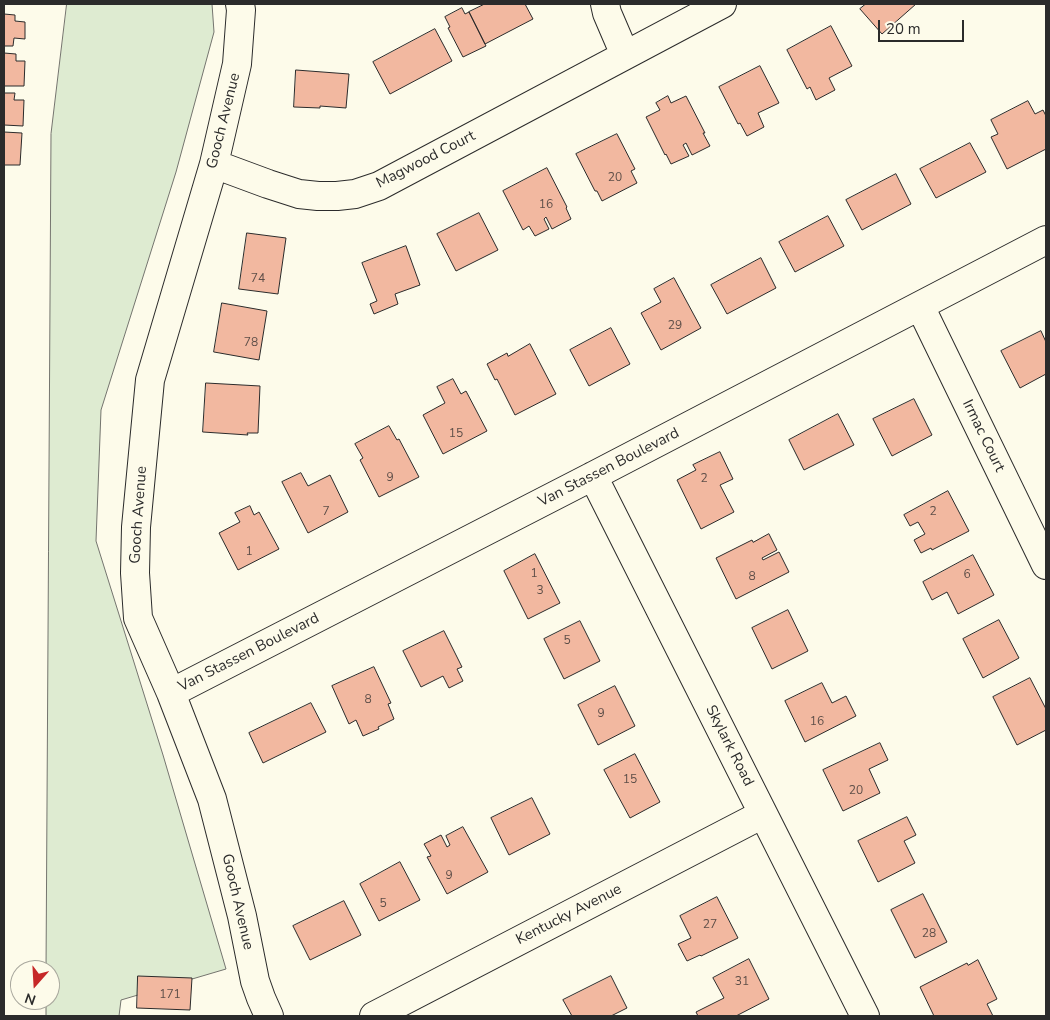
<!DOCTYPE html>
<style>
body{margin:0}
#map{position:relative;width:1050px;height:1020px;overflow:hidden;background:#fdfbea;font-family:"Nunito Sans",sans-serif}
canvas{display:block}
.frame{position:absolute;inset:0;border:5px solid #2b2b2b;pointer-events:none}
.north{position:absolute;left:10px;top:960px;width:50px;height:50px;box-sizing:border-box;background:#fdfbea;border:1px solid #a9a89e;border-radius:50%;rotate:199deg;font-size:14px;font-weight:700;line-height:20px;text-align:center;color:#2b2b2b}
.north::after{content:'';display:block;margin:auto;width:18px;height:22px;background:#c62828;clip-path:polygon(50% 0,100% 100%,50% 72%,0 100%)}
.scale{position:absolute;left:878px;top:20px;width:86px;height:22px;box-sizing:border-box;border:2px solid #2b2b2b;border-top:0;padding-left:6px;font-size:15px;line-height:18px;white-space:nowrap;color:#2b2b2b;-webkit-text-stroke:4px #fdfbea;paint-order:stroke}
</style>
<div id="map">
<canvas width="1050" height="1020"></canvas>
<div class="frame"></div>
<div class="north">N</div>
<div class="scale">20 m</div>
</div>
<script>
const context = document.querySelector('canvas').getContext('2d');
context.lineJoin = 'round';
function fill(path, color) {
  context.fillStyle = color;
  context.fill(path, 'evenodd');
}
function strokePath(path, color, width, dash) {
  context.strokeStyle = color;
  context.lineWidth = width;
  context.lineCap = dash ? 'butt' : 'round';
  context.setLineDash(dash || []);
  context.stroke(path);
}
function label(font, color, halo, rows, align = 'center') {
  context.font = font + ' "Nunito Sans",sans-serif';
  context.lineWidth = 4;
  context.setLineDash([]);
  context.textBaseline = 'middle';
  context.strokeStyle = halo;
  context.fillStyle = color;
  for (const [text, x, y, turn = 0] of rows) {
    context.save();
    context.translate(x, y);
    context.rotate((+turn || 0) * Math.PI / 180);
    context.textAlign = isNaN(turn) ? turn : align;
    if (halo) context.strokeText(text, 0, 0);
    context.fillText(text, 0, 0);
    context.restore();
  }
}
const green = new Path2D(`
 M67,4H212L214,32L176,172L101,410L96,541L163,755L226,969L121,1000L119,1016H46V1000H50V970H46L51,134Z`);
const building = new Path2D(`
 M485,4H525L533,19L485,44L469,12Z
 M866,4H916L882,34L860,9Z
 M462,8L465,14L469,12L486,46L463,57L448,28L450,27L445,17Z
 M4,14L15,15V21L25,22V39L14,38L13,46H4Z
 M831,26L852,66L829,78L835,90L816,100L810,87L807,89L787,50Z
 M435,29L452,61L390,94L373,62Z
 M4,53L16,54V61H25L24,86H4Z
 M760,66L779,103L758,113L764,127L747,136L740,123L738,124L719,87Z
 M296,70L349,74L346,108L320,106V108L294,107Z
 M4,93H15L14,100H24L23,126L4,125Z
 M668,96L671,103L686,96L705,133H703L710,146L692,155L686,143L683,145L689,156L671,164L666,154L665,155L646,117L660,110L656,103Z
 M1028,101L1035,114L1043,110L1046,116V149L1007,169L991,137L998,134L991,120Z
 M4,132L22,133L20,165H4Z
 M617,134L635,169L631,171L637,183L602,201L597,191H595L576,154Z
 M970,143L986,172L936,198L920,169Z
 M547,168L567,207L566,208L571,219L552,229L546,217L544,219L549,229L535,236L529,226L523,230L503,191Z
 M896,174L911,204L862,230L846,200Z
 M479,213L498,250L456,271L437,234Z
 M828,216L844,246L795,272L779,242Z
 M247,233L286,238L278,294L239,289Z
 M406,246L420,285L395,294L398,304L374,314L370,304L377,301L362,263Z
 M761,258L776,288L727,314L711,285Z
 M674,278L701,328L661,350L641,313L661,302L654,289Z
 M222,303L267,311L259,360L214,352Z
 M611,328L630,364L589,386L570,350Z
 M1041,331L1046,342V374L1020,388L1001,351Z
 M530,344L556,394L515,415L497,379L495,380L487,364L507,353L508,356Z
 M453,379L461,394L466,391L487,431L443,454L423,415L445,403L437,387Z
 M206,383L260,386L258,433H247L248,435L203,432Z
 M914,399L932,435L892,456L873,419Z
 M838,414L854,445L804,470L789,440Z
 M389,426L397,440L399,439L419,477L379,497L360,460L363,458L355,444Z
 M720,452L733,479L720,485L734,512L701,529L677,480L696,470L693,465Z
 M301,473L308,486L330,475L348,512L308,533L282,482Z
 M948,491L969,531L932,550L931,548L921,553L914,540L925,534L918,522L910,526L904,515Z
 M250,506L254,515L259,512L279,549L238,570L219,533L240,522L235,513Z
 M769,534L777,550L762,558L763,560L779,552L789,572L736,599L716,558L752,540L753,542Z
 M535,554L560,603L528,619L504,571Z
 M973,555L994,595L958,614L947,592L932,600L923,582Z
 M788,610L808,651L772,669L752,628Z
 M999,620L1019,658L983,678L963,639Z
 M580,621L600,661L564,679L544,639Z
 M444,631L462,667L457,669L463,681L449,688L443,676L421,687L403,651Z
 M374,667L391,703L388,704L394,719L378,727L379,729L363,736L356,720L349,724L332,686Z
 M1030,678L1046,709V730L1017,745L993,697Z
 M822,683L832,703L846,696L856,716L805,742L785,701Z
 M615,686L635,726L598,745L578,705Z
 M311,703L326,732L263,763L249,733Z
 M880,743L888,760L869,769L880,793L843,811L823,770Z
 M635,754L660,802L630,818L604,770Z
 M532,798L550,834L509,855L491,818Z
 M907,817L916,835L904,841L915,863L878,882L858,841Z
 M463,827L488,872L447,894L427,857L431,856L424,844L441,835L447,847L450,845L446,836Z
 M400,862L420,900L379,921L360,884Z
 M923,894L947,942L915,958L891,910Z
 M717,897L738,938L701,956L700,955L687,961L678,944L691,938L680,916Z
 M344,901L361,935L310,960L293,926Z
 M749,959L769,999L736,1016H698L696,1012L724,998L713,978Z
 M978,960L997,999L987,1004L993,1016H934L920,987L967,963L968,965Z
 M138,976L192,978L190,1010L137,1008Z
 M611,976L627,1008L611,1016H572L563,1000Z`);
const minor = new Path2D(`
 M240,4L241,10L237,64L214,164L150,380L136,527L135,573L138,618L171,693L212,799L242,916L255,981L261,998L269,1016
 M605,4L607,13L625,55
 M214,164L268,184L299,194L318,196H337L355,194L379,186L722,4
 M920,306L1046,565
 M593,476L865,1016
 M171,693L593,476L1046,240
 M374,1016L763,814`);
const numberNames = [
 ["20",615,178],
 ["16",546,205],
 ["74",258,279],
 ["29",675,326],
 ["78",251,343],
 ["15",456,434],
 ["9",390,478],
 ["2",704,479],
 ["7",326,512],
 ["2",933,512],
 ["1",249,552],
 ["1",534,574],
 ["6",967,575],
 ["8",752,577],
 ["3",540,591],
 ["5",567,641],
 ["8",368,700],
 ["9",601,714],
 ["16",817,722],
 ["15",630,780],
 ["20",856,791],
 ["9",449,876],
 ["5",383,904],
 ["27",710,925],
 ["28",929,934],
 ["31",742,982],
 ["171",170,995]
];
const streetNames = [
 ["Gooch Avenue",224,121,-76],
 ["Magwood Court",426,160,-27],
 ["Irmac Court",983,436,64],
 ["Van Stassen Boulevard",609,468,-27],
 ["Gooch Avenue",139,515,-86],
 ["Van Stassen Boulevard",249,653,-27],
 ["Skylark Road",729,746,63],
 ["Gooch Avenue",237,902,77],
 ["Kentucky Avenue",569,915,-27]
];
fill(green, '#deebd1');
strokePath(green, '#74746e', 1);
fill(building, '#f2b8a0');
strokePath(building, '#2b2b2b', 1);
strokePath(minor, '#2b2b2b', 30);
strokePath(minor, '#fdfbea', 28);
label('12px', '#5d4e48', null, numberNames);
label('15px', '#2b2b2b', '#fdfbea', streetNames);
</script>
